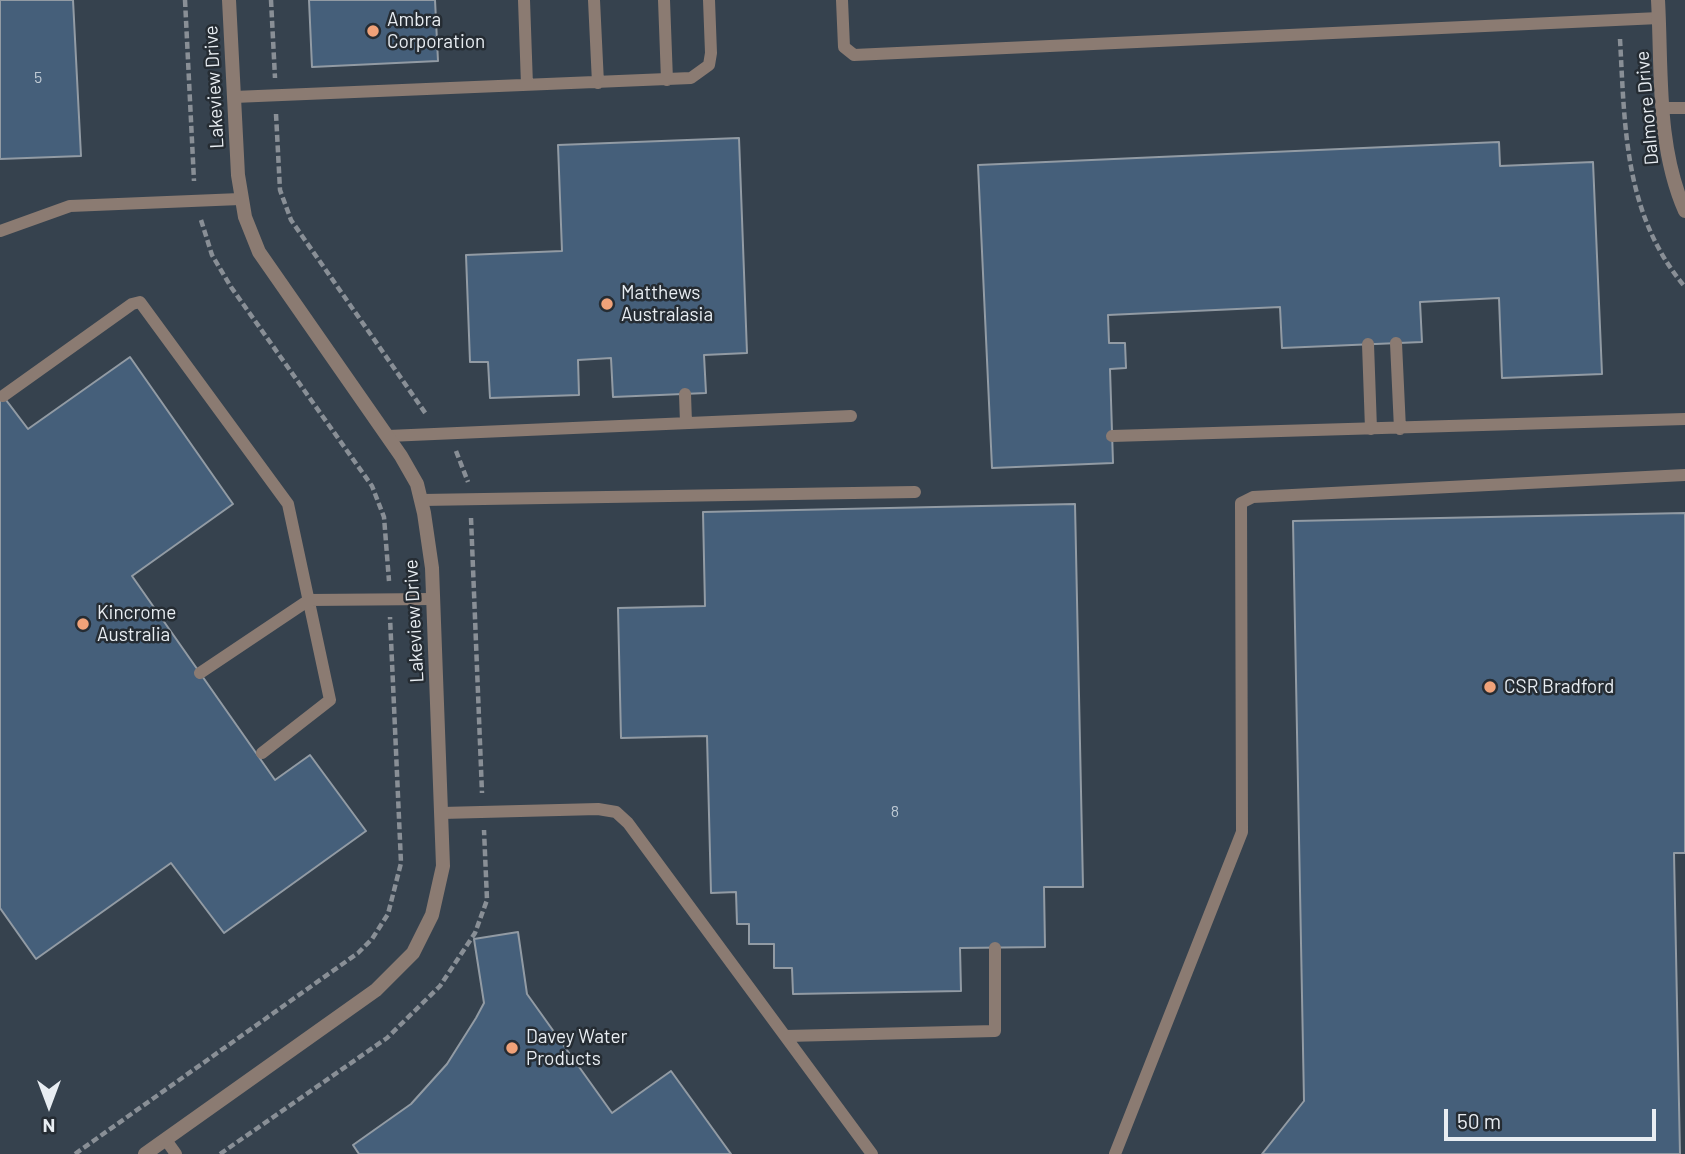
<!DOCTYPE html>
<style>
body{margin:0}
#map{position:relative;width:1685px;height:1154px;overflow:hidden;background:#2f363e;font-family:Barlow,sans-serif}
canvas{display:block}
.north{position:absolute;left:14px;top:1070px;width:70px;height:70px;-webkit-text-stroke:5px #252c33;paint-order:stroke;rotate:180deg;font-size:19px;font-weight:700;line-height:28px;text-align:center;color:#e8edf2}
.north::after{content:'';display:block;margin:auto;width:24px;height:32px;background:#e8edf2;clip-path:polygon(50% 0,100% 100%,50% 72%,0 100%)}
.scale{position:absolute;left:1444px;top:1109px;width:212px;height:32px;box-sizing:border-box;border:4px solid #e8edf2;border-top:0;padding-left:9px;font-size:21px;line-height:24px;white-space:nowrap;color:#e8edf2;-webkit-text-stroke:5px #252c33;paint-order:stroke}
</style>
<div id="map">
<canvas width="1685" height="1154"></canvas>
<div class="north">N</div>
<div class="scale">50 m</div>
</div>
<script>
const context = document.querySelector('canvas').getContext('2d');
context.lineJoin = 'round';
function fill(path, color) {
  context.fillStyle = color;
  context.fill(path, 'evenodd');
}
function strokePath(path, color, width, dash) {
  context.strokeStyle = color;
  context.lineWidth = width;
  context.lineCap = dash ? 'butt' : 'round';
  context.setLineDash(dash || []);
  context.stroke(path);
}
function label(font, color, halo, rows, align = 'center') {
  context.font = font + ' Barlow,sans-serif';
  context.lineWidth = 5;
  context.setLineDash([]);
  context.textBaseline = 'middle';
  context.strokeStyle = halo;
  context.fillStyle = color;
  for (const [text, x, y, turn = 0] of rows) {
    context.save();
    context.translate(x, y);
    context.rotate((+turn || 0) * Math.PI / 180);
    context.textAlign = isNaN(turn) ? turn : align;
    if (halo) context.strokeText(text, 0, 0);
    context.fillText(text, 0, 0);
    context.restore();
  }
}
const built = new Path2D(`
 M0,0H1685V1154H0Z`);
const building = new Path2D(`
 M0,0H73L81,156L0,159Z
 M309,0H435L438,61L312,67Z
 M739,138L747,353L704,355L706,393L613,397L611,358L578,360L579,395L490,398L488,362H470L466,255L562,251L558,145Z
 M1499,142L1500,166L1593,162L1602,374L1502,378L1499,298L1420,302L1422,342L1282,348L1280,307L1108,315L1109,343H1125L1126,368L1110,369L1113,463L992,468L978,165Z
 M130,357L233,504L132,576L275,780L310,755L366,831L224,933L171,863L36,959L0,908V392L28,429Z
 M1075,504L1083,887H1044L1045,947L960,948L961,991L793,994L792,968H774V944H749V924H737L736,892L711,893L707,736L621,738L618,608L705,606L703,512Z
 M1685,513V853H1674L1680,1154H1262L1304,1101L1293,521Z
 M518,932L527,994L612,1113L671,1071L731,1154H359L353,1145L411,1104L447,1064L476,1018L484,1003L474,939Z`);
const path = new Path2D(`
 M185,0L194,181
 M271,0L275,78
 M1620,39C1625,129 1624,214 1685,287
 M276,114L280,190L291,220L426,414
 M201,220L212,255L231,287L372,486L384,517L389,581
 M456,451L468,482
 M471,518L482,793
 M75,1154L358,953L372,939L388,914L401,863L390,617
 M220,1154L387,1038L440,986L475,933L487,900L484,830`);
const service = new Path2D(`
 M524,0L527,85
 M594,0L598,83
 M664,0L667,80
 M842,0L844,47L854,55L1659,18
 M234,97L691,78L709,65L711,53L709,0
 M1663,108H1685
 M0,231L70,206L240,199
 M1396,343L1400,429
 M1368,344L1371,429
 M685,394L686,423
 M3,396L132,304L140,302L288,504L330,700L262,753
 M388,436L851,416
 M1112,436L1685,419
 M422,500L915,492
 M200,673L309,600L433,599
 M442,813L598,809L616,812L628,823L872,1154
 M786,1036L995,1031V948
 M166,1140L176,1154
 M1115,1154L1242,832L1241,503L1253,497L1685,475`);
const minor = new Path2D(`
 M1658,0C1662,70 1656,145 1685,211
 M145,1154L376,990L413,953L432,915L443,866L432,568L424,513L417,484L401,456L259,252L245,217L238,175L229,0`);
const markers = [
 [373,31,7,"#f0a279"],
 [607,304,7,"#f0a279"],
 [83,624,7,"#f0a279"],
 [1490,687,7,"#f0a279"],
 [512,1048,7,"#f0a279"]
];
const numberNames = [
 ["5",38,78],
 ["8",895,812]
];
const poiNames = [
 ["Ambra",387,20],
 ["Corporation",387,42],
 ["Matthews",621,293],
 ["Australasia",621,315],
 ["Kincrome",97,613],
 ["Australia",97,635],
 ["CSR Bradford",1504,687],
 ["Davey Water",526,1037],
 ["Products",526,1059]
];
const streetNames = [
 ["Lakeview Drive",214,87,-93],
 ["Dalmore Drive",1647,108,-95],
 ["Lakeview Drive",414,621,-93]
];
fill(built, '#36424e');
fill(building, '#455f7a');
strokePath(building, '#929ba4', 2);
strokePath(path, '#898f96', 4.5, [7, 3.5]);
strokePath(service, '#8b7b72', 12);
strokePath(minor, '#8b7b72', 14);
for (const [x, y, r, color] of markers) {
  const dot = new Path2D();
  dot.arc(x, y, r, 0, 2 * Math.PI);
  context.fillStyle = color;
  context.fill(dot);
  strokePath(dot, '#252c33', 2.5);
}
label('16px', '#bfcad4', null, numberNames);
label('19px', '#e8edf2', '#252c33', poiNames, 'left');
label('19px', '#e8edf2', '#252c33', streetNames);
</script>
